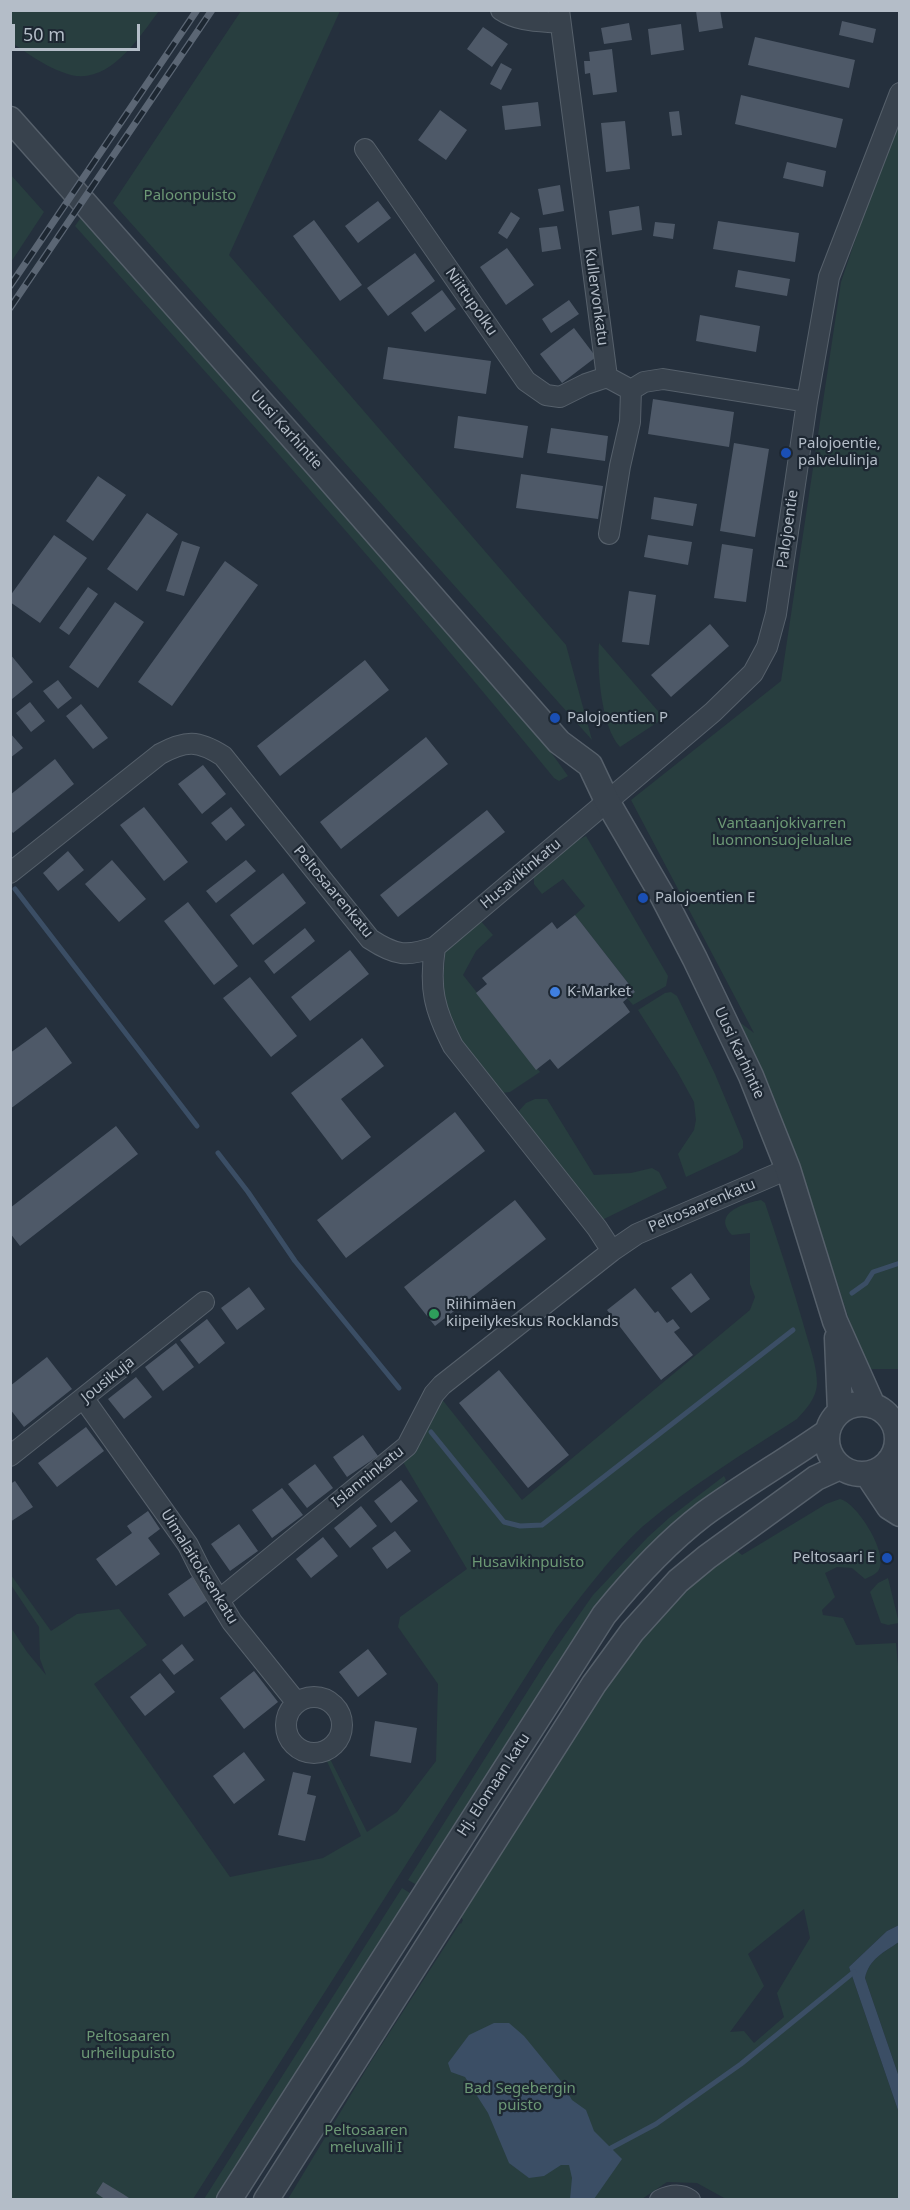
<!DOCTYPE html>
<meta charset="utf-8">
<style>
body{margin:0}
#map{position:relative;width:910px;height:2210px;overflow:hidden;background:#25303d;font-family:"Noto Sans",sans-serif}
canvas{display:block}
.frame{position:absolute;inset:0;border:12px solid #b4bdc8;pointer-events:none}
.scale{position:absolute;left:12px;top:24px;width:128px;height:27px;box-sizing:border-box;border:3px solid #b4bdc8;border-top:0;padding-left:8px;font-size:18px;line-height:21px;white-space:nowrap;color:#b4bdc8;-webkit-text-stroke:4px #1d2732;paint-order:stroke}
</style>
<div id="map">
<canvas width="910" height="2210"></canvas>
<div class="frame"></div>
<div class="scale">50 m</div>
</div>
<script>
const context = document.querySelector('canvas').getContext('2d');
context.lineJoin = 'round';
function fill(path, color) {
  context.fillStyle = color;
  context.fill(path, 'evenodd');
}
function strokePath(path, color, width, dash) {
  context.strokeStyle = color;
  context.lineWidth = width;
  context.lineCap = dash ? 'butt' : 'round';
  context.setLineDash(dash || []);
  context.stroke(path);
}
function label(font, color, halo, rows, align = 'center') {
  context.font = font + ' "Noto Sans",sans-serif';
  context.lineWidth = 4.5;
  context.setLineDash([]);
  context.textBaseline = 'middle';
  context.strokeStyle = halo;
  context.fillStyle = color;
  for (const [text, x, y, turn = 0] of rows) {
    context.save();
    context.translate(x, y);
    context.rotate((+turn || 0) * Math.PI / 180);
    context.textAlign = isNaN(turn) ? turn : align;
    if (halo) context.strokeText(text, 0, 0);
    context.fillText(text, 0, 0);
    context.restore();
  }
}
const green = new Path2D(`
 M10,11L11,10L159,11C137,40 106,91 62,72C43,65 27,53 11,42Z
 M241,11H340L229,255L566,645L592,740L113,203Z
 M899,110V1369H865L804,1180L738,1021L754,1033L631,800L781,681L841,282Z
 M11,175L44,212L11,262Z
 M82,216L132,270L545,744L568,776L559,781L554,778C401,589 238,408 75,226Z
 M599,643L664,718L620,747C601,727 597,669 599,643Z
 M586,836L668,976L666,986L633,1005L627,998L635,992L575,915L585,906L563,879L542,894L534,884V874L568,845Z
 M479,919L493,935L476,951L463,975L540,1072L510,1092L502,1093L449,1025L443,989L445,952L451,944Z
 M671,992L677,996L715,1074L743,1141V1148L737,1153L686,1177L678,1154L694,1130L696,1120L694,1102L678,1073L638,1010L665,993Z
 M535,1099H547L594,1175L631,1173L652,1168L659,1172L667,1188L602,1220L517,1113L526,1103Z
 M761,1200L765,1203C779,1245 793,1287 805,1330C810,1348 817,1366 817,1384C816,1399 806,1409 797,1419C744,1453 690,1486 642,1527C610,1557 583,1594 556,1629L193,2199H11L10,1626L27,1652L46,1675L40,1659L39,1627L11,1585V1575L51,1631L77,1614L119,1609L147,1645L94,1684L230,1877L323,1858L361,1836L325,1757L328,1755L367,1832L397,1812L436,1761L438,1684L398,1627L400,1617L467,1569L403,1462L416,1447L441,1398L522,1500L750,1310L755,1297L750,1284V1233L732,1235C711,1213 745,1203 761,1200Z
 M724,1476L726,1480L703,1506L656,1546L417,1885L408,1880L546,1662L593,1595L648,1537L669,1518Z
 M840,1499C857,1503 886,1550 880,1567C878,1574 871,1576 865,1579L852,1568L837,1567L825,1573L835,1597L822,1610L823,1615L843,1618L856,1645L896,1643L899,1677V1925L887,1931L849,1967L899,2113V2199H726L697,2183L667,2182L642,2199H288L370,2063L460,1923L461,1924L463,1920L459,1914L627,1653L696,1577L737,1551L742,1555L826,1504ZM804,1909L810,1938L777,1993L784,2017L754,2043L744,2031L730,2032L764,1986L748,1954Z
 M888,1578L899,1623L888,1625L881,1623L870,1592L878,1583Z
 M402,1888L413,1895L218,2199H204Z
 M899,1942V2077L865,1978C869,1959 884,1952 899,1942Z`);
const water = new Path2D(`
 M899,1925V1942C884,1952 869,1959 865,1978L899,2077V2113L849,1967L887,1931Z
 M494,2023H509L524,2036L560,2080L572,2100L586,2110L594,2131L622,2159L594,2199H570L572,2178L569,2165H561L544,2176L529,2178L509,2163L488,2113L465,2077L451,2072L448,2063L469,2035Z`);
const stream = new Path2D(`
 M15,889L197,1126
 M218,1153L248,1192L295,1261L399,1388
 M852,1293L866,1283L873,1272L900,1263
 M431,1432L504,1522L520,1526L542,1525L793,1330
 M611,2148L656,2124L741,2064L854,1972`);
const building = new Path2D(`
 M720,10L723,28L699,32L696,11Z
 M842,21L876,29L873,43L839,35Z
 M629,23L632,40L604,44L601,28Z
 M681,24L684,50L651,55L648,29Z
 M483,27L508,44L492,67L467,49Z
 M755,37L855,60L849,88L748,65Z
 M612,49L617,92L593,95L590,73L585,74L584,61H590L589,52Z
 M501,63L512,69L501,90L490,84Z
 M741,95L843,119L836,148L735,124Z
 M538,102L541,126L505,130L502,106Z
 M440,110L467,130L446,160L418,140Z
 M679,111L682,135L672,136L669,112Z
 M625,121L630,169L606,172L601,123Z
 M787,162L826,171L823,187L783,178Z
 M560,185L564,211L543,215L538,189Z
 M378,201L391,218L358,243L345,226Z
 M639,206L642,230L612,235L609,211Z
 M511,212L520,218L507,239L498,233Z
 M314,220L362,285L340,301L293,236Z
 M718,221L799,233L795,262L713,249Z
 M655,222L675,224L673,239L653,236Z
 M557,226L561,249L542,252L539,228Z
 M507,248L534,285L506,305L480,267Z
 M415,253L435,281L388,316L367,288Z
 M738,270L790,279L787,296L735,287Z
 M442,290L456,309L425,332L411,313Z
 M569,300L579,314L551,333L542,319Z
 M700,315L760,326L756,352L696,341Z
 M574,328L596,357L562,383L540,354Z
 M388,347L491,361L486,394L383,379Z
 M653,399L734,412L729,447L648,434Z
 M458,416L528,426L523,458L454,448Z
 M551,428L608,436L605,461L547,453Z
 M734,443L769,449L755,537L720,531Z
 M521,474L603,486L598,519L516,508Z
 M98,476L126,495L93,541L66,521Z
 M654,497L697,504L693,526L651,519Z
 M147,513L178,534L137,591L107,569Z
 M54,535L87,558L40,623L10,602V596Z
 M648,535L692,542L688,565L644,557Z
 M182,541L200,547L184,596L166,591Z
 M722,544L753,549L746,602L714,598Z
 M225,561L258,585L172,706L138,682Z
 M88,587L98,594L69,635L59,628Z
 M629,591L656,595L649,645L622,642Z
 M115,602L144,622L98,688L69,667Z
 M710,624L729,646L671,697L651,675Z
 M10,654L33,682L12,699L10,697Z
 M365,660L389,690L280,776L257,746Z
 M58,680L72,698L58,709L43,691Z
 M30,702L45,721L31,732L16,713Z
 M81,704L108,738L93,749L66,716Z
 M10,733L23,748L10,758Z
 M426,737L448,764L341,849L320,822Z
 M55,759L74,784L13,833L10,829V795Z
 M203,765L226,794L202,814L178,784Z
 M144,807L188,862L164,881L120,825Z
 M231,807L245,825L226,841L211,823Z
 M487,810L505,832L398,917L380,895Z
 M68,851L84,870L58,891L43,873Z
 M112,860L146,899L119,922L85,884Z
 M246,860L256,871L216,903L206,891Z
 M283,873L306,903L253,945L230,915Z
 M188,902L238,966L214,985L164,921Z
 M575,915L635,992L623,1002L630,1012L558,1069L550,1059L536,1070L476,993L487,984L482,978L552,922L557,929Z
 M305,928L315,941L274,974L264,961Z
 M350,950L369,974L310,1021L291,997Z
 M250,977L297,1036L271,1057L223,998Z
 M46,1027L72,1063L10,1109V1053Z
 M362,1038L384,1066L341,1099L371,1137L342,1160L291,1093Z
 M455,1112L485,1151L346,1258L317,1220Z
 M116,1126L138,1154L20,1246L10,1233V1208Z
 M515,1200L546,1239L435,1326L404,1287Z
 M691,1273L710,1299L691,1313L671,1288Z
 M249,1287L265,1309L237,1330L221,1308Z
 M635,1288L655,1313L658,1311L667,1323L673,1319L680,1328L674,1332L693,1355L661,1380L607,1310Z
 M207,1319L225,1343L199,1364L180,1340Z
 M176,1343L194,1367L163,1391L145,1367Z
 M47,1357L72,1389L24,1427L10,1409V1386Z
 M499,1370L569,1455L528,1488L459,1403Z
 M136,1377L152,1397L124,1419L108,1399Z
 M86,1427L104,1451L57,1487L38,1463Z
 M363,1435L378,1456L347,1477L333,1457Z
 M315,1464L333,1488L307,1508L288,1484Z
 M401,1480L418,1501L391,1523L374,1501Z
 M15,1481L33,1507L10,1522V1484Z
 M282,1488L303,1515L272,1538L252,1510Z
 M361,1506L377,1526L350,1548L334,1528Z
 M148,1511L160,1529L148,1538L160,1554L116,1586L96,1559L132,1533L127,1526Z
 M239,1524L258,1551L230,1571L211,1544Z
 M395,1531L411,1551L387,1569L372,1548Z
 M323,1537L338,1556L311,1578L296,1559Z
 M192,1577L208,1600L184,1617L168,1594Z
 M182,1644L194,1660L174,1675L162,1660Z
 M368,1649L387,1674L358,1697L339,1672Z
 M254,1671L278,1702L244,1729L220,1698Z
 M160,1673L175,1692L145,1716L130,1697Z
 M375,1721L417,1728L411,1763L370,1756Z
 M244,1752L265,1780L234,1804L213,1776Z
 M293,1772L311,1776L307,1794L316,1796L305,1841L278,1835Z
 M103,2182L123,2194L132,2200H106L96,2193Z`);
const minor = new Path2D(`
 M501,10C519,22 539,21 560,23
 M559,10L607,377L631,390L644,382L663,379L807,402
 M365,149L526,381L546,395L560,397L586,384L607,377
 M609,534L620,466L630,422L631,390
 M10,873L160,754C186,740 198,740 223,756L370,939C396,956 407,957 435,947L713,712L753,673L767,647L776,614L807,402L829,277L900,93
 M435,947C429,988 434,1009 453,1046L597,1228L612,1251
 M84,1399L188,1545L200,1569L232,1622L297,1703
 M10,1456L204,1302
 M219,1600L407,1446L434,1394L442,1385L612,1251L637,1234L788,1169
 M286 1725a28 28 0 1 1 56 0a28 28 0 1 1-56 0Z
 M660,2200C670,2195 680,2193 690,2200`);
const tertiary = new Path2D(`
 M10,119L316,464L559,742L590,765L607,801L663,897L695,959L751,1076L788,1169L835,1321L873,1406
 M837,1338L840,1411
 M827 1439a35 35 0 1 1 70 0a35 35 0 1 1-70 0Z
 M889,1461L900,1488
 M867,1474L889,1507L900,1514
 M229,2200L604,1615C634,1578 666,1543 704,1514C744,1485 787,1460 827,1432
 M266,2200L594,1684L632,1632L678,1581L707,1557L816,1478L840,1467`);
const rail = new Path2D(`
 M10,286L197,10
 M10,308L212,10`);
const markers = [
 [786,453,6,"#1a4fb4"],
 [555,718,6,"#1a4fb4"],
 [643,898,6,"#1a4fb4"],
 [555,992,6,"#3f7fe0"],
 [434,1314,6,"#2e9e5b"],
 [887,1558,6,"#1a4fb4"]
];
const parkNames = [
 ["Paloonpuisto",190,196],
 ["Vantaanjokivarren",782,824],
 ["luonnonsuojelualue",782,841],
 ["Husavikinpuisto",528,1563],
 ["Peltosaaren",128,2037],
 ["urheilupuisto",128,2054],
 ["Bad Segebergin",520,2089],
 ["puisto",520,2106],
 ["Peltosaaren",366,2131],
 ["meluvalli I",366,2148]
];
const streetNames = [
 ["Kullervonkatu",596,297,82],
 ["Niittupolku",471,302,55],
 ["Uusi Karhintie",286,430,48],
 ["Palojoentie",788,529,-82],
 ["Husavikinkatu",521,874,-40],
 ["Peltosaarenkatu",333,892,50],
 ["Uusi Karhintie",739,1053,65],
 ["Peltosaarenkatu",702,1206,-23],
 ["Jousikuja",108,1380,-39],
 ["Islanninkatu",368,1477,-39],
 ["Uimalaitoksenkatu",199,1567,58],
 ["Hj. Elomaan katu",494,1785,-57]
];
const poiNames = [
 ["Palojoentie,",798,444],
 ["palvelulinja",798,461],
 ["Palojoentien P",567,718],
 ["Palojoentien E",655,898],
 ["K-Market",567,992],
 ["Riihimäen",446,1305],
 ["kiipeilykeskus Rocklands",446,1322],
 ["Peltosaari E",875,1558,"right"]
];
fill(green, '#283e3f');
fill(water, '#3b4e65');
strokePath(stream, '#3b4e65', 5);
fill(building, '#4e5968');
strokePath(minor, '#56606b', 22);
strokePath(tertiary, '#56606b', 27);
strokePath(minor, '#38424d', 20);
strokePath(tertiary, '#38424d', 24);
strokePath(rail, '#5b6674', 7);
strokePath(rail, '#1d2732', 4.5, [14]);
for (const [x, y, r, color] of markers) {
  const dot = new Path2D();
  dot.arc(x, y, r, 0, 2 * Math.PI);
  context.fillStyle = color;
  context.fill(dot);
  strokePath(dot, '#1d2732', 2);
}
label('15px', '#6c9875', '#1d2732', parkNames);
label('15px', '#b4bdc8', '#1d2732', streetNames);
label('15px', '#b4bdc8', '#1d2732', poiNames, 'left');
</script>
